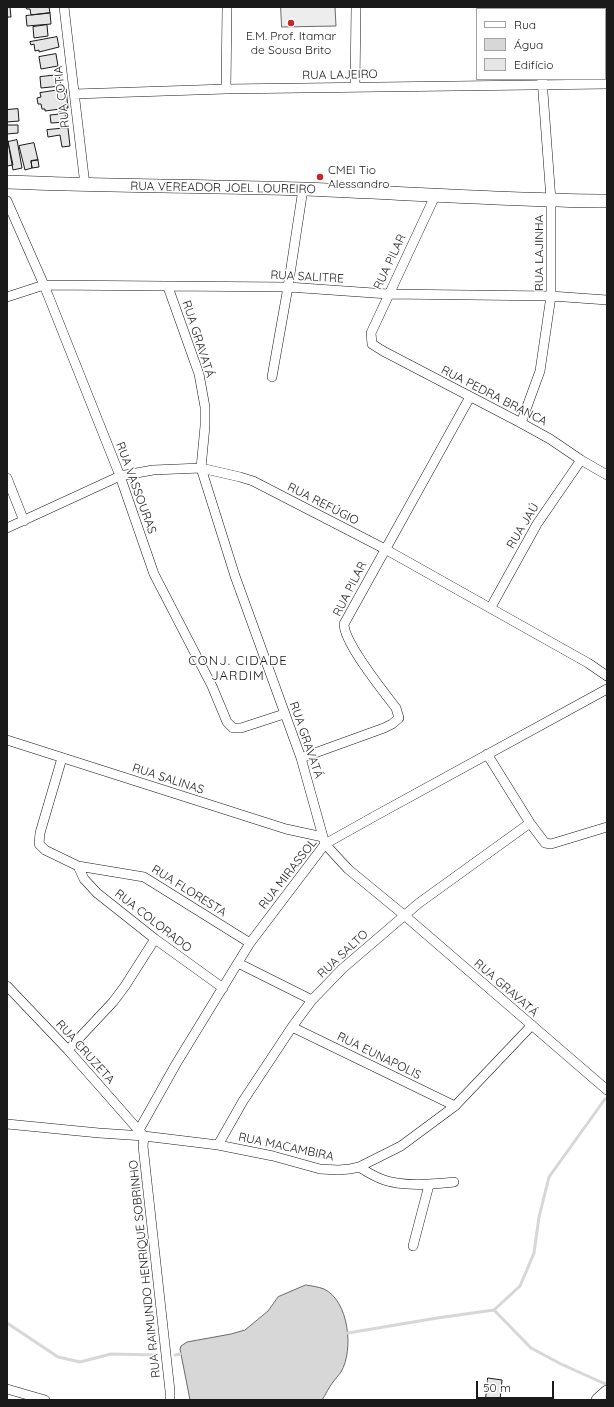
<!DOCTYPE html>
<meta charset="utf-8">
<style>
body{margin:0}
#map{position:relative;width:614px;height:1407px;overflow:hidden;background:#fff;font-family:Quicksand,sans-serif}
canvas{display:block}
.frame{position:absolute;inset:0;border:8px solid #1a1a1a;pointer-events:none}
.legend{position:absolute;left:476px;top:8px;width:130px;height:72px;box-sizing:border-box;background:#fff;border:1px solid #a3a3a3;margin:0;padding:5px 7px;list-style:none;font-size:12px;color:#1a1a1a}
.legend li{display:flex;align-items:center;gap:8px;height:20px}
.legend b{width:20px;border:1px solid #a3a3a3}
.scale{position:absolute;left:476px;top:1381px;width:78px;height:18px;box-sizing:border-box;border:2px solid #1a1a1a;border-top:0;padding-left:5px;font-size:12px;line-height:14px;white-space:nowrap;color:#1a1a1a;-webkit-text-stroke:3px #fff;paint-order:stroke}
</style>
<div id="map">
<canvas width="614" height="1407"></canvas>
<div class="frame"></div>
<ul class="legend">
<li><b style="height:5px;background:#fff"></b>Rua</li>
<li><b style="height:11px;background:#d7d7d7"></b>Água</li>
<li><b style="height:11px;background:#e6e6e6"></b>Edifício</li>
</ul>
<div class="scale">50 m</div>
</div>
<script>
const context = document.querySelector('canvas').getContext('2d');
context.lineJoin = 'round';
function fill(path, color) {
  context.fillStyle = color;
  context.fill(path, 'evenodd');
}
function strokePath(path, color, width, dash) {
  context.strokeStyle = color;
  context.lineWidth = width;
  context.lineCap = dash ? 'butt' : 'round';
  context.setLineDash(dash || []);
  context.stroke(path);
}
function label(font, color, halo, rows, align = 'center') {
  context.font = font + ' Quicksand,sans-serif';
  context.lineWidth = 3;
  context.setLineDash([]);
  context.textBaseline = 'middle';
  context.strokeStyle = halo;
  context.fillStyle = color;
  for (const [text, x, y, turn = 0] of rows) {
    context.save();
    context.translate(x, y);
    context.rotate((+turn || 0) * Math.PI / 180);
    context.textAlign = isNaN(turn) ? turn : align;
    if (halo) context.strokeText(text, 0, 0);
    context.fillText(text, 0, 0);
    context.restore();
  }
}
const built = new Path2D(`
 M281,7H335L336,26L282,27Z`);
const water = new Path2D(`
 M306,1285C312,1286 319,1287 324,1289C349,1301 354,1350 341,1372C339,1375 336,1378 333,1382C329,1387 326,1394 322,1400H190L180,1349L181,1346L187,1342L231,1334L245,1330L268,1311L278,1297Z`);
const stream = new Path2D(`
 M494,1310L531,1348L561,1364L603,1383L607,1384
 M7,1323L58,1357L80,1362L111,1354L158,1355
 M348,1333L437,1318L494,1310L520,1286L534,1253L539,1217L549,1177L605,1099
 M175,1355L180,1354`);
const building = new Path2D(`
 M7,7H10L11,17H7Z
 M26,7H49L50,13L31,15L30,9H27Z
 M50,13L51,24L27,26L26,16Z
 M47,25L48,36L34,38L33,27Z
 M57,37L59,47L39,52V50L35,51L34,44L31,45L30,42Z
 M56,54L58,66L41,69L39,57Z
 M59,75L61,86L41,88L40,77Z
 M66,89L68,108L45,111V109H42L41,104H38L37,98L41,97L40,93Z
 M18,109L19,121L7,122V110Z
 M59,112H65L66,122L51,123L50,115L60,114Z
 M7,125H18V133L7,134Z
 M68,128L70,146L62,147L60,135L48,137L47,130Z
 M7,137L13,165L7,166Z
 M17,140L22,168L13,170L8,142Z
 M34,143L38,160L31,161L32,168L25,170L19,146Z
 M38,160L39,167L32,168L31,161Z
 M488,1378L502,1380L500,1400L486,1399Z`);
const street = new Path2D(`
 M64,7L85,185
 M540,7V9
 M355,87L356,7
 M226,89L227,7
 M74,94L226,89L607,84
 M435,196L371,333L372,344L383,351L521,423L550,439L581,460L607,475
 M7,201L44,285L120,476L154,574L212,686L227,722L233,728H241L284,714
 M168,287L199,374L205,407V426L201,468L235,576L301,758L325,844L348,869L404,915L607,1090
 M7,297L44,285L288,287L388,294L551,296L607,300
 M272,377L288,287L303,189
 M521,423L540,371L551,296V200L542,79
 M7,478L24,521
 M7,528L120,476L153,470L201,468L240,477L253,481L385,549L588,663L607,676
 M491,607L537,524L581,460
 M7,740L286,829L323,837
 M487,754L530,823L545,843L551,844L607,827
 M62,758L40,833L39,844L45,850L78,866L144,877L250,943
 M301,758L384,728L392,724L399,718L396,708C383,691 344,643 344,624L470,397
 M78,866L84,879L97,893L155,939L223,988
 M238,963L312,1000
 M7,986L68,1050L142,1134
 M292,1027L455,1106
 M68,1050L113,1002L125,986L155,939
 M7,1124L99,1133L144,1136L218,1145L273,1156L320,1169L338,1170L350,1169L359,1167L401,1146L455,1106L532,1025
 M139,1130L176,1064L250,943L325,844L375,816L607,689
 M144,1136L143,1146L170,1391V1400
 M218,1145L243,1101L292,1027L312,1000L342,969L419,903L530,823
 M359,1167C367,1172 375,1177 384,1180C404,1187 433,1184 454,1182
 M413,1246L429,1185
 M7,1389L45,1400`);
const secondary = new Path2D(`
 M7,182C105,186 204,186 303,189C404,193 505,200 607,201
 M598,1400L607,1392`);
const markers = [
 [291,23,4,"#c62828"],
 [320,177,4,"#c62828"]
];
const poiNames = [
 ["E.M. Prof. Itamar",291,36],
 ["de Sousa Brito",291,50],
 ["CMEI Tio",328,170,"left"],
 ["Alessandro",328,184,"left"]
];
const streetNames = [
 ["RUA LAJEIRO",340,75,-1],
 ["RUA COTIA",62,97,-97],
 ["RUA VEREADOR JOEL LOUREIRO",223,188,1],
 ["RUA LAJINHA",539,253,-90],
 ["RUA PILAR",390,262,-65],
 ["RUA SALITRE",307,277,3],
 ["RUA GRAVATÁ",198,339,72],
 ["RUA PEDRA BRANCA",494,396,27],
 ["RUA VASSOURAS",136,488,70],
 ["RUA REFÚGIO",323,504,27],
 ["RUA JAÚ",523,526,-59],
 ["RUA PILAR",350,589,-63],
 ["RUA GRAVATÁ",306,740,71],
 ["RUA SALINAS",168,779,18],
 ["RUA MIRASSOL",288,874,-52],
 ["RUA FLORESTA",189,891,32],
 ["RUA COLORADO",153,921,38],
 ["RUA SALTO",343,954,-43],
 ["RUA GRAVATÁ",506,988,41],
 ["RUA CRUZETA",85,1052,48],
 ["RUA EUNAPOLIS",379,1056,26],
 ["RUA MACAMBIRA",286,1147,12],
 ["RUA RAIMUNDO HENRIQUE SOBRINHO",145,1269,-96]
];
const neighbourhoodNames = [
 ["CONJ. CIDADE",238,661],
 ["JARDIM",238,676]
];
fill(built, '#ededed');
strokePath(built, '#6a6a6a', 1);
fill(water, '#d7d7d7');
strokePath(water, '#6a6a6a', 1);
strokePath(stream, '#d7d7d7', 3);
fill(building, '#e6e6e6');
strokePath(building, '#1a1a1a', 1);
strokePath(street, '#1a1a1a', 10);
strokePath(secondary, '#1a1a1a', 14);
strokePath(street, '#fff', 9);
strokePath(secondary, '#fff', 13);
for (const [x, y, r, color] of markers) {
  const dot = new Path2D();
  dot.arc(x, y, r, 0, 2 * Math.PI);
  context.fillStyle = color;
  context.fill(dot);
  strokePath(dot, '#fff', 1.5);
}
label('12px', '#1a1a1a', '#fff', poiNames);
label('12px', '#1a1a1a', '#fff', streetNames);
context.letterSpacing = '1px';
label('13px', '#1a1a1a', '#fff', neighbourhoodNames);
context.letterSpacing = '0px';
</script>
